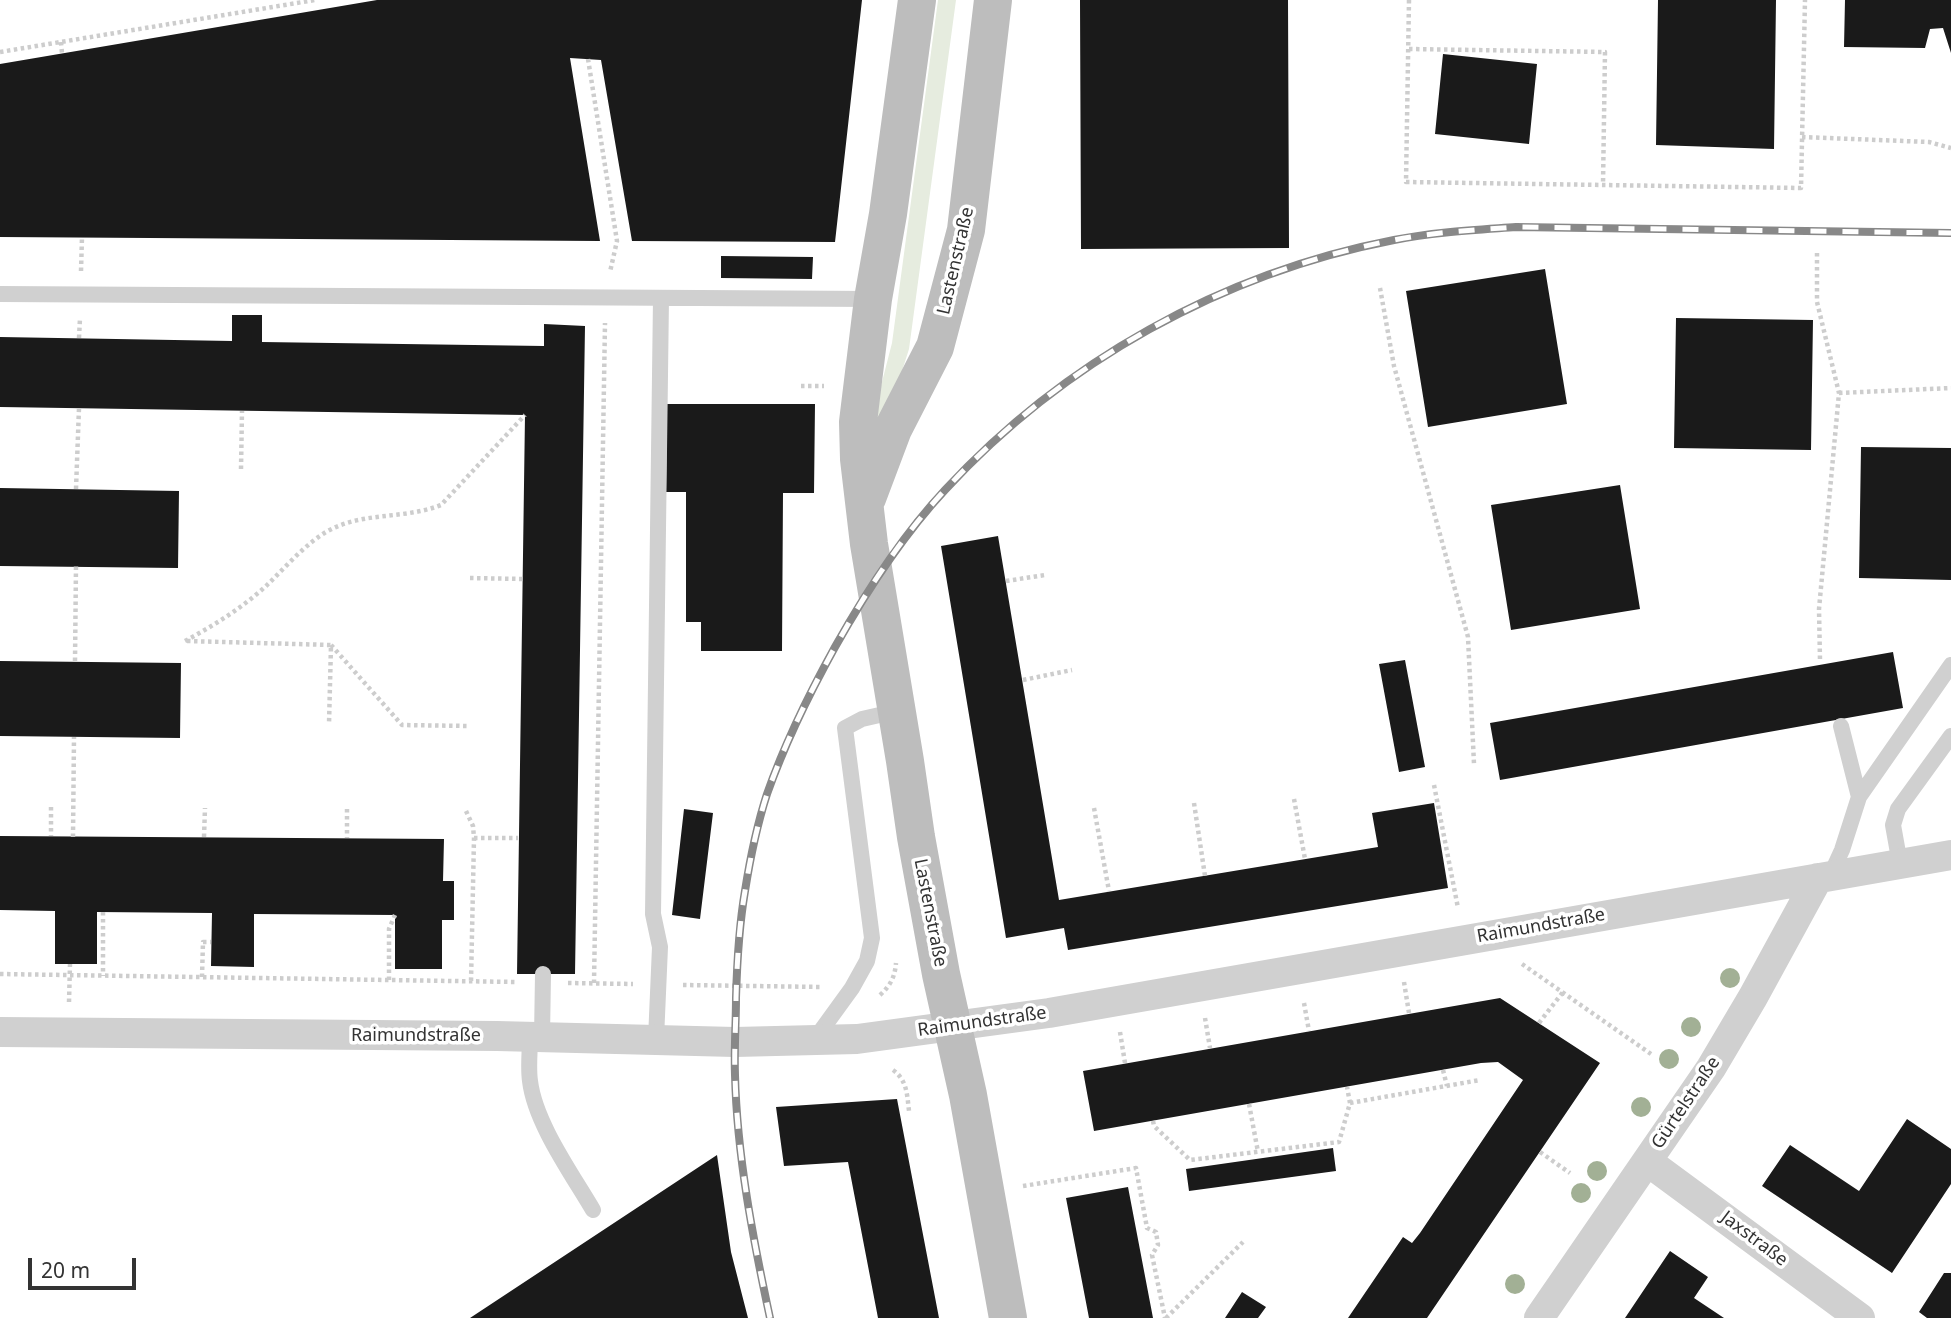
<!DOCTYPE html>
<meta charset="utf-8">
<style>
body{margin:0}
#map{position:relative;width:1951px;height:1318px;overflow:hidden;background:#fff;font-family:"Noto Sans",sans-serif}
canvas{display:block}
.scale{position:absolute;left:28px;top:1258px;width:108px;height:32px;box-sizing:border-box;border:4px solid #333;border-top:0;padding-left:9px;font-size:21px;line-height:24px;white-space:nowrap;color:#333;-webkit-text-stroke:5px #fff;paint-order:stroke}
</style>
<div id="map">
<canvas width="1951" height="1318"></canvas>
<div class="scale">20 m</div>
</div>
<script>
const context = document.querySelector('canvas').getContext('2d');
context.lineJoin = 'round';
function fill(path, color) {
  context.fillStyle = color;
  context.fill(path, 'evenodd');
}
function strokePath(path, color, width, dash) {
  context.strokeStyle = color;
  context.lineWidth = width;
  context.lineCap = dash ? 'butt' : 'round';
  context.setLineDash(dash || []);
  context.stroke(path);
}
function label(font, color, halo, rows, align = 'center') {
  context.font = font + ' "Noto Sans",sans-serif';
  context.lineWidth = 7;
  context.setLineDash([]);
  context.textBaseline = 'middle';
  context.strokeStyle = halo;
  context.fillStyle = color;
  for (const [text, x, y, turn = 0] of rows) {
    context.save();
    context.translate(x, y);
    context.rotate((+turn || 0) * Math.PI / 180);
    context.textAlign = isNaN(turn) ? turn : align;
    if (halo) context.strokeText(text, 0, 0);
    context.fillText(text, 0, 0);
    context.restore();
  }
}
const green = new Path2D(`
 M938,0H956L909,349L902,371L879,421L874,413L892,343Z`);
const building = new Path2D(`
 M377,0H862L835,242L632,241L601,60L570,58L600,241L0,237V64Z
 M1080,0H1288L1289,248L1081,249Z
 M1658,0H1776L1774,149L1656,145Z
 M1845,0H1951V53L1943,28L1930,29L1925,48L1844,47Z
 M1443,54L1537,64L1529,144L1435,134Z
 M721,256L813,257L812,279L721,278Z
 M1545,269L1567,404L1428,427L1406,291Z
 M232,315H262V342L544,346V324L585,326L575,974H517L525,415L0,407V337L232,341Z
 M1676,318L1813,320L1811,450L1674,448Z
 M667,404H815L814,493H783L782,651H701V622H686V492H666Z
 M1861,447L1951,448V580L1859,578Z
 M1620,485L1640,609L1511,630L1491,505Z
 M0,488L179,491L178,568L0,566Z
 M998,536L1059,900L1378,847L1372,813L1434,803L1448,888L1068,950L1064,928L1006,938L941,546Z
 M1893,652L1903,708L1500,780L1490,723Z
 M1405,660L1425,767L1399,772L1379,664Z
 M0,661L181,663L180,738L0,736Z
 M684,809L713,813L700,919L672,915Z
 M0,836L444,839L443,881H454V920H442V969H395V915L254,914V967L211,966L212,913L97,912V964H55V911L0,910Z
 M1500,998L1600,1063L1427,1318H1348L1403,1237L1412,1243L1420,1233L1523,1080L1498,1062L1481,1063L1094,1131L1083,1071Z
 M897,1099L939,1318H878L848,1162L784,1166L776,1107Z
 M1907,1119L1951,1149V1184L1892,1273L1762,1186L1790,1145L1859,1191Z
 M1333,1148L1336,1171L1189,1191L1186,1169Z
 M717,1155L731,1252L748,1318H470Z
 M1128,1187L1153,1318H1089L1066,1198Z
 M1670,1251L1708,1277L1694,1298L1724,1318H1625Z
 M1944,1273H1951V1318H1927L1919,1312Z
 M1242,1292L1266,1307L1258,1318H1225Z`);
const path = new Path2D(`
 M1409,0L1406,182L1801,188L1805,0
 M61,42L62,53
 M1409,49L1605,52L1603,185
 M0,52L315,0
 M588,59L617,241L610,272
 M1802,137L1929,142L1951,148
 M1817,253V302L1839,393L1819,609L1820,660
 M81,271L82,237
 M1380,288L1394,366L1468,637L1474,764
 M79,338L80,318
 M801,386H824
 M1839,393L1951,388
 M241,469L242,411
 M76,489L79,408
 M470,578L523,579
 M1006,581L1045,575
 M185,641C213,626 242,608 266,586C285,568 303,546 326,532C362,511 403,520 441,505L525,415
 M187,641L331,645L329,724
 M331,645L402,725L468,726
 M75,661L76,566
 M1023,680L1072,670
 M1434,785L1458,908
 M1294,799L1305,859
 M1194,803L1205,876
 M51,807V836
 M1094,808L1109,891
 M347,809V838
 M466,811L473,826L474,838L471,982
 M73,837L74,737
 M204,837L205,808
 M474,838H518
 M103,912V976
 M1522,964L1651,1054
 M0,974L517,982
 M202,977L203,942H211
 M389,980V929L395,915
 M1404,982L1409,1013
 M568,983L633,984
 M594,983L605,323
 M683,985L822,987
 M880,995C890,986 895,977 896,963
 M69,1002L70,964
 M1304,1003L1309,1031
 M1205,1018L1210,1048
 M1539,1023L1563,992
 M1120,1032L1125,1063
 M893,1070C907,1080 907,1094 909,1111
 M1443,1070L1447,1086
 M1350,1103L1480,1080
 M1249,1104L1258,1152
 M1153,1121L1154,1126L1190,1160L1339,1142L1350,1103L1347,1087
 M1540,1152L1570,1173
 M1023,1186L1136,1168L1147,1228L1156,1232L1158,1245L1152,1255L1165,1318
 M1166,1318L1243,1242`);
const service = new Path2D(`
 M0,294L873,299
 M1859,797L1951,665
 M1900,864L1893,825L1898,809L1951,736
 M1831,874L1842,850L1859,797L1841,726
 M530,1037C530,1051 528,1067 530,1081C535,1123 572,1174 593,1210
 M542,1037L543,974
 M656,1039L660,947L653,914L661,298
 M815,1039L852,988L867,961L872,938L845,728L862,719L897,711`);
const minor = new Path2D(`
 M0,1032L497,1036L735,1042L857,1039L1049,1013L1951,855
 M1647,1161L1860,1318
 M1539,1318L1711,1068L1753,997L1818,878`);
const secondary = new Path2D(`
 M917,0L888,214L873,299L858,422L859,459L869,544L905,761L916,837L941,974L968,1095L1008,1318
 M867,498L893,429L935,347L966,230L993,0`);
const rail = new Path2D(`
 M770,1318C753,1239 737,1156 735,1075C734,1049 736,1024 736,998C737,962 739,926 745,891C750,859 757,825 767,794C785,743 809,694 835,647C866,592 901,537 945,490C1063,362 1222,273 1394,240C1434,232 1475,230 1516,227L1951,233`);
const trees = [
 [1730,978],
 [1691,1027],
 [1669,1059],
 [1641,1107],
 [1597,1171],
 [1581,1193],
 [1515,1284]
];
const streetNames = [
 ["Lastenstraße",956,261,-77],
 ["Lastenstraße",930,913,79],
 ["Raimundstraße",1541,926,-10],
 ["Raimundstraße",982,1022,-8],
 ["Raimundstraße",416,1036],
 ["Gürtelstraße",1686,1103,-56],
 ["Jaxstraße",1754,1239,37]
];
fill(green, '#e6ecdf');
fill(building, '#1a1a1a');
strokePath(path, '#cdcdcd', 4.5, [3.5, 3.5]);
strokePath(service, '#d0d0d0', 16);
strokePath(minor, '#d0d0d0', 30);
strokePath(secondary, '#bdbdbd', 38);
strokePath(rail, '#888', 8);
strokePath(rail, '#fff', 5, [16]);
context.fillStyle = '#a2b095';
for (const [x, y] of trees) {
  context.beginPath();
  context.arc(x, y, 10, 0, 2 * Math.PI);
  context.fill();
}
label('18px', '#333', '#fff', streetNames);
</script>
